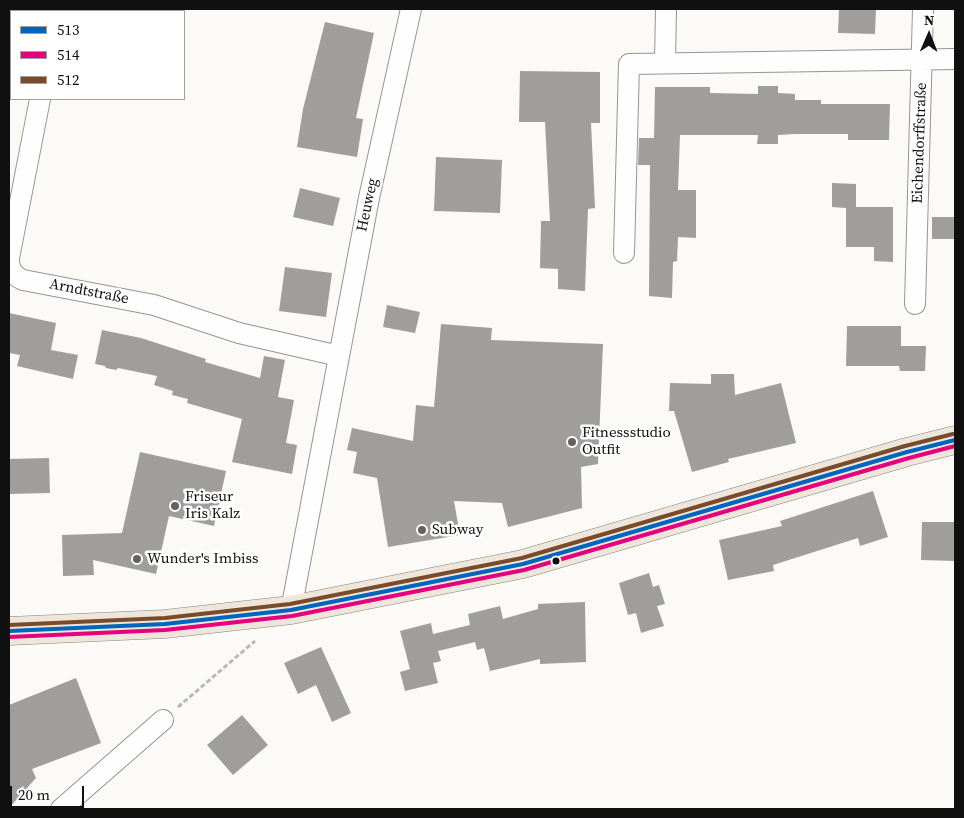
<!DOCTYPE html>
<meta charset="utf-8">
<style>
body{margin:0}
#map{position:relative;width:964px;height:818px;overflow:hidden;background:#fcfaf6;font-family:"Source Serif 4",serif}
canvas{display:block}
.frame{position:absolute;inset:0;border:10px solid #101010;pointer-events:none}
.legend{position:absolute;left:10px;top:10px;width:175px;height:90px;box-sizing:border-box;background:#fff;border:1px solid #9f9f9f;margin:0;padding:6px 9px;list-style:none;font-size:15px;color:#101010}
.legend li{display:flex;align-items:center;gap:10px;height:25px}
.legend b{width:25px;border:1px solid #9f9f9f}
.north{position:absolute;left:904px;top:10px;width:50px;height:50px;-webkit-text-stroke:4px #fff;paint-order:stroke;rotate:1deg;font-size:14px;font-weight:700;line-height:20px;text-align:center;color:#101010}
.north::after{content:'';display:block;margin:auto;width:18px;height:22px;background:#101010;clip-path:polygon(50% 0,100% 100%,50% 72%,0 100%)}
.scale{position:absolute;left:10px;top:786px;width:74px;height:22px;box-sizing:border-box;border:2px solid #101010;border-top:0;padding-left:6px;font-size:15px;line-height:18px;white-space:nowrap;color:#101010;-webkit-text-stroke:4px #fff;paint-order:stroke}
</style>
<div id="map">
<canvas width="964" height="818"></canvas>
<div class="frame"></div>
<ul class="legend">
<li><b style="height:6px;background:#0065bd"></b>513</li>
<li><b style="height:6px;background:#e5007d"></b>514</li>
<li><b style="height:6px;background:#7a4b2a"></b>512</li>
</ul>
<div class="north">N</div>
<div class="scale">20 m</div>
</div>
<script>
const context = document.querySelector('canvas').getContext('2d');
context.lineJoin = 'round';
function fill(path, color) {
  context.fillStyle = color;
  context.fill(path, 'evenodd');
}
function strokePath(path, color, width, dash) {
  context.strokeStyle = color;
  context.lineWidth = width;
  context.lineCap = dash ? 'butt' : 'round';
  context.setLineDash(dash || []);
  context.stroke(path);
}
function label(font, color, halo, rows, align = 'center') {
  context.font = font + ' "Source Serif 4",serif';
  context.lineWidth = 5;
  context.setLineDash([]);
  context.textBaseline = 'middle';
  context.strokeStyle = halo;
  context.fillStyle = color;
  for (const [text, x, y, turn = 0] of rows) {
    context.save();
    context.translate(x, y);
    context.rotate((+turn || 0) * Math.PI / 180);
    context.textAlign = isNaN(turn) ? turn : align;
    if (halo) context.strokeText(text, 0, 0);
    context.fillText(text, 0, 0);
    context.restore();
  }
}
const building = new Path2D(`
 M839,9H876L875,34L838,33Z
 M325,22L374,33L356,118L363,119L357,157L297,147L303,109Z
 M520,71L600,72V123H591L595,208L588,209L585,291L558,289V269L540,268L541,221H550L545,122H519Z
 M758,86H778V93L795,94V100H821V104H890L889,140H848V134H794L778,135V144H757L758,135H680L678,190H696V238L678,237L677,261L673,262L672,298L649,296L650,165H638L639,138H654L655,87H710V93L758,94Z
 M436,157L502,160L500,213L434,211Z
 M832,183L856,184V207H893V262L874,261V247H846V208L832,207Z
 M300,188L340,198L333,226L293,217Z
 M932,217H955V239H932Z
 M285,267L332,273L326,317L279,311Z
 M387,305L420,312L415,333L383,327Z
 M9,313L56,323L51,350L78,355L73,379L17,366L20,355L9,353Z
 M441,324L492,328L491,340L603,344L598,464L581,467L582,508L508,527L502,503L454,501L460,535L388,547L377,478L353,473L357,452L347,450L352,428L413,441L416,405L434,407Z
 M847,326H901V346H926L925,371H900L899,366H846Z
 M102,330L141,338L206,359L205,362L260,378L264,356L285,360L278,397L294,400L286,443L297,445L292,474L232,462L242,419L187,403L188,399L172,395L173,391L154,385L157,376L118,368L116,370L106,368L105,366L95,364Z
 M711,374H734L735,395L781,383L796,443L728,459L729,462L692,472L674,411H669L670,383L711,384Z
 M140,452L226,471L214,526L169,516L156,574L93,560L94,575L63,576L62,535L122,533Z
 M49,458L50,493L9,494V459Z
 M873,491L888,537L860,546L858,538L773,565L774,571L728,580L719,540L782,526L780,521Z
 M922,522H955V561L921,560Z
 M649,573L653,587L659,585L665,604L657,606L664,626L641,633L636,613L628,615L619,583Z
 M585,602L586,662L540,664V659L490,671L484,648L477,650L475,642L438,651L441,661L433,663L438,683L405,691L400,672L410,669L400,631L431,623L433,634L470,625L468,614L500,606L503,619L538,609V604Z
 M321,647L351,713L332,722L316,685L298,694L284,663Z
 M76,678L101,743L32,769L36,778L9,808V705Z
 M242,715L268,745L233,775L207,745Z`);
const path = new Path2D(`
 M178,707L255,641`);
const street = new Path2D(`
 M57,11V9
 M665,63L666,9
 M40,99L9,258C9,269 12,275 23,280L154,305L239,333L339,356
 M624,253L629,64L955,59
 M915,304L923,9
 M291,610L369,198L411,9
 M61,809L163,720`);
const primary = new Path2D(`
 M9,631L165,624L291,610L523,564L907,452L955,440`);
const bus1 = new Path2D(`
 M9,631L165,624L291,610L523,564L907,452L955,440`);
const bus2 = new Path2D(`
 M9,637L165,630L292,616L524,570L909,458L955,446`);
const bus3 = new Path2D(`
 M9,625L165,618L290,604L522,558L905,446L953,434`);
const markers = [
 [572,442,5,"#636260"],
 [175,506,5,"#636260"],
 [422,530,5,"#636260"],
 [137,559,5,"#636260"],
 [556,561,4.5,"#101010"]
];
const streetNames = [
 ["Eichendorffstraße",920,143,-88],
 ["Heuweg",368,205,-78],
 ["Arndtstraße",89,292,11]
];
const poiNames = [
 ["Fitnessstudio",582,433],
 ["Outfit",582,450],
 ["Friseur",185,497],
 ["Iris Kalz",185,514],
 ["Subway",432,530],
 ["Wunder's Imbiss",147,559]
];
fill(building, '#a09e9b');
strokePath(street, '#969594', 22);
strokePath(primary, '#848381', 29);
strokePath(path, '#b9b9b8', 3, [5, 2.5]);
strokePath(street, '#fffefe', 20);
strokePath(primary, '#eee6da', 28);
strokePath(bus1, '#0065bd', 4);
strokePath(bus2, '#e5007d', 4);
strokePath(bus3, '#7a4b2a', 4);
for (const [x, y, r, color] of markers) {
  const dot = new Path2D();
  dot.arc(x, y, r, 0, 2 * Math.PI);
  context.fillStyle = color;
  context.fill(dot);
  strokePath(dot, '#fff', 2);
}
label('15px', '#101010', '#fff', streetNames);
label('15px', '#101010', '#fff', poiNames, 'left');
</script>
